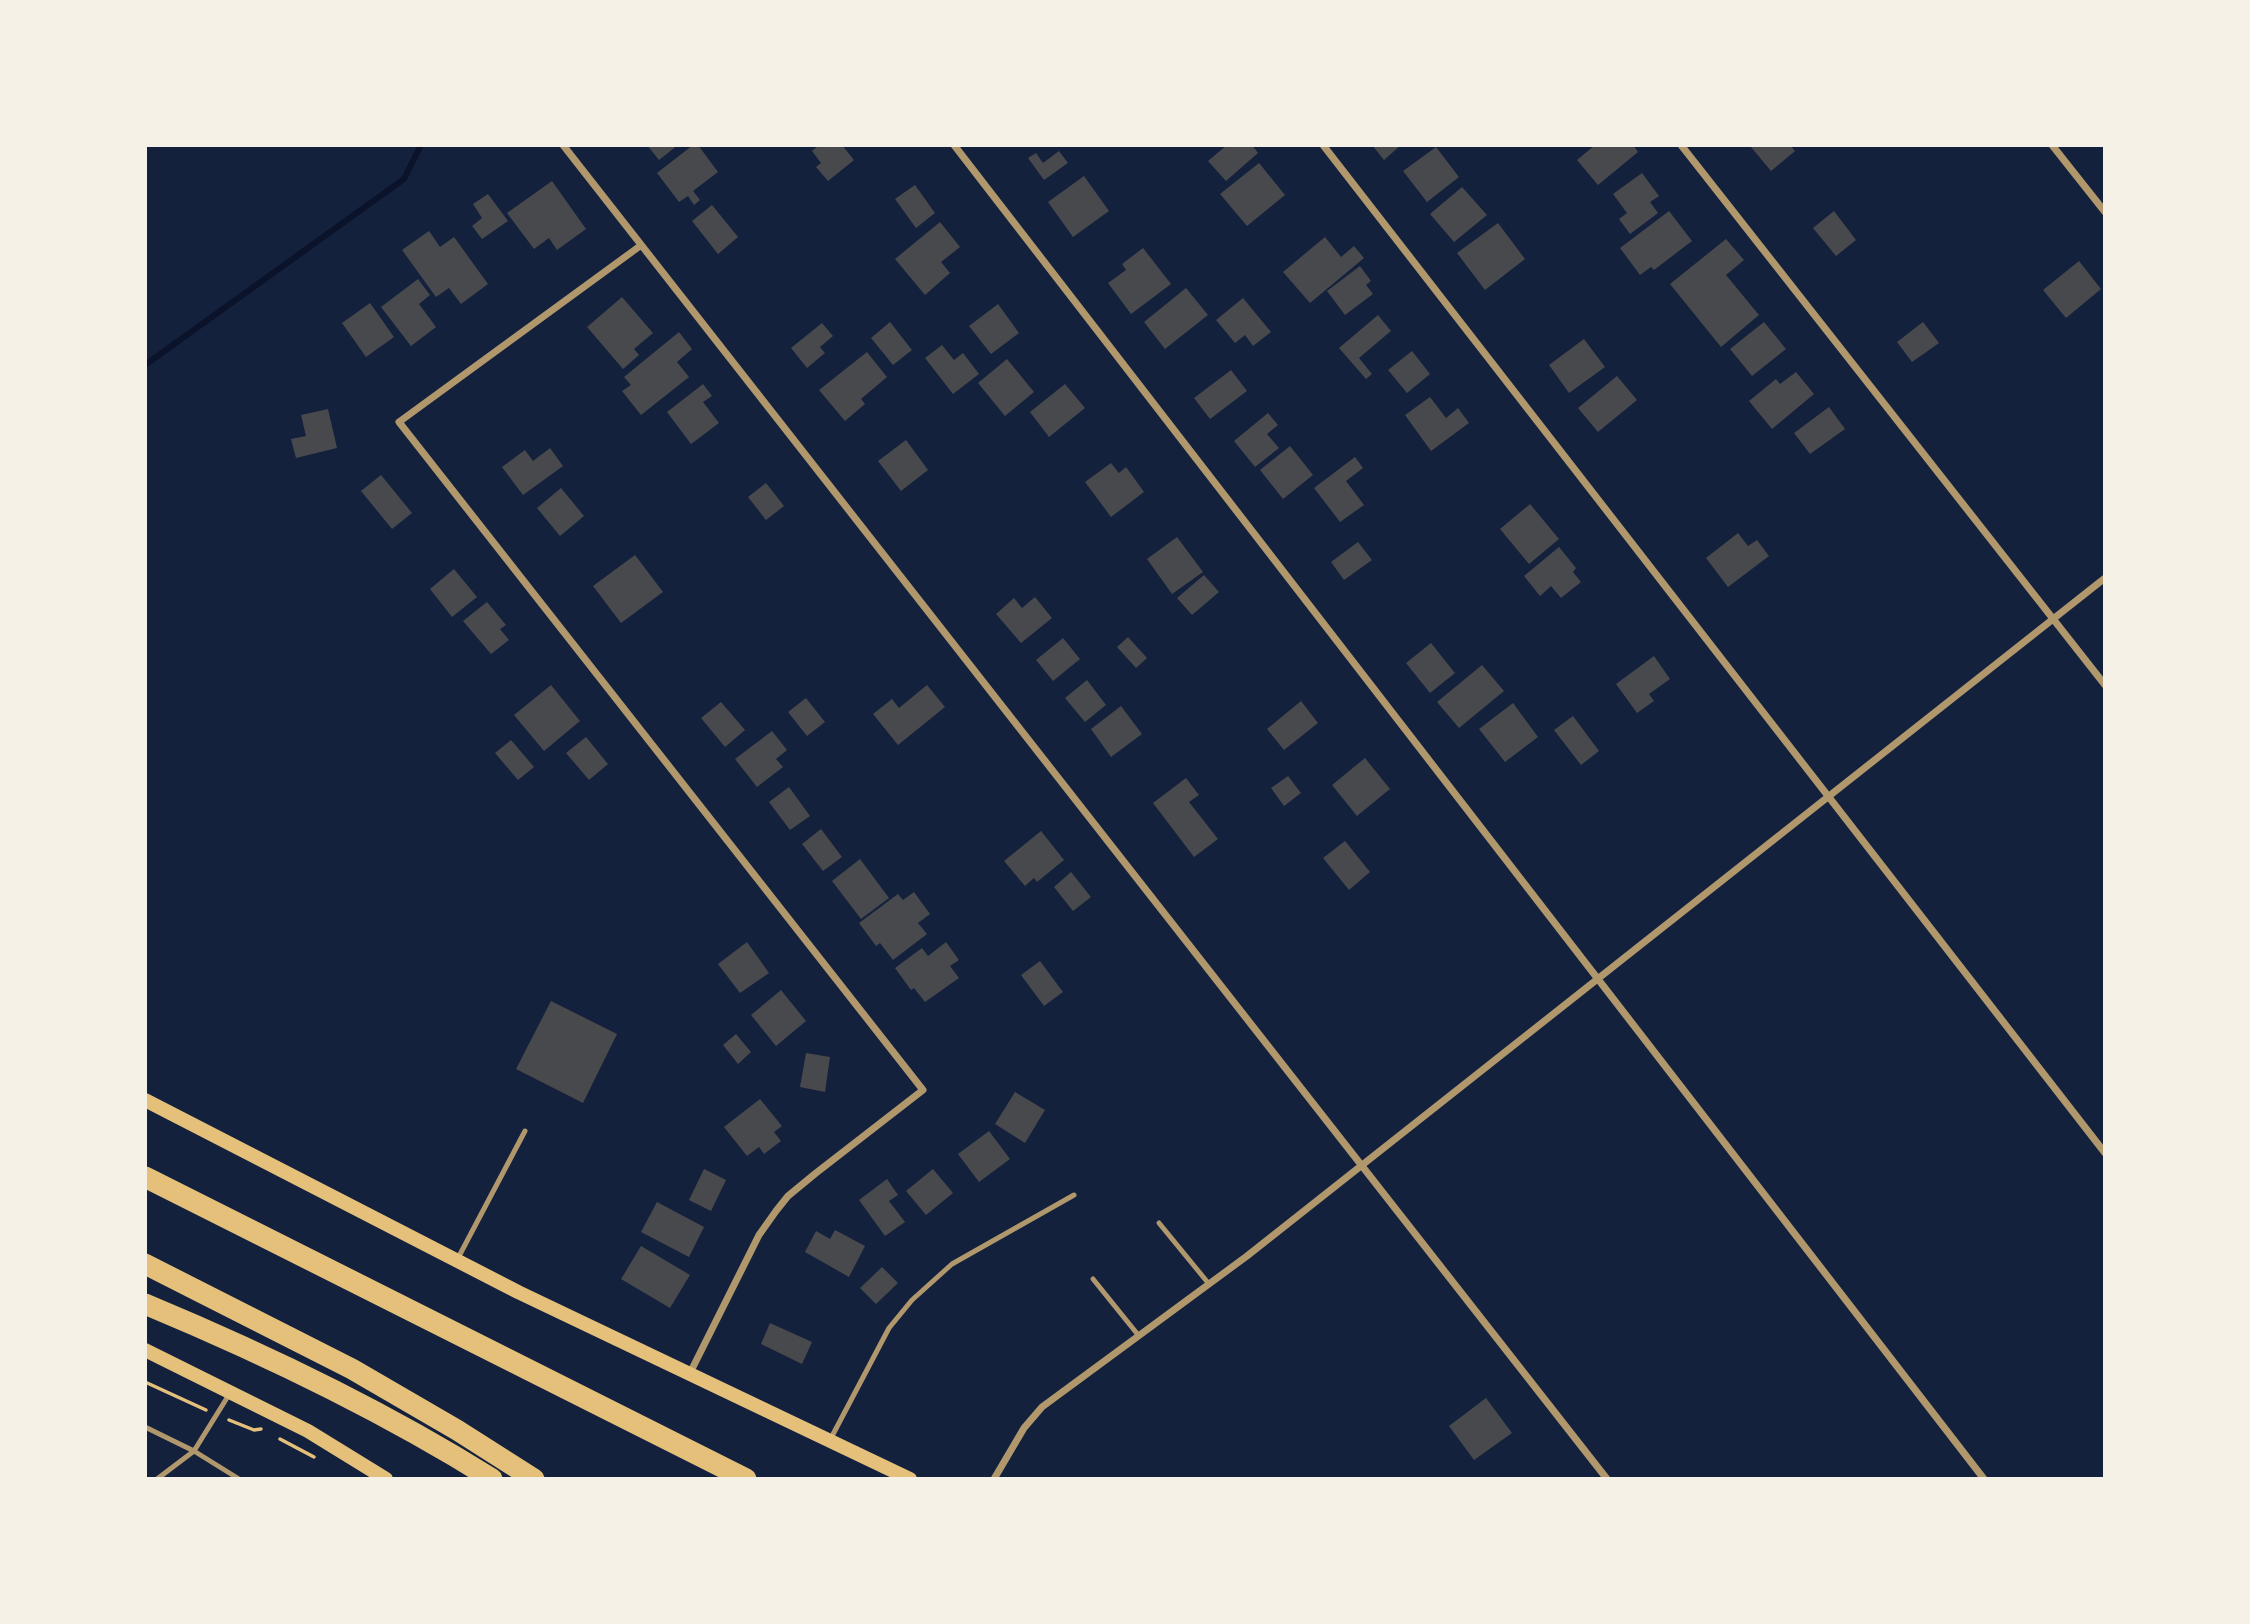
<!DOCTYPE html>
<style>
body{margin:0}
#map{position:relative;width:2250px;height:1624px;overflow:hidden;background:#14213d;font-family:"Playfair Display",serif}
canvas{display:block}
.frame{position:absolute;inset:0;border:147px solid #f6f1e7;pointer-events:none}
</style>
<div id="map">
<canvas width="2250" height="1624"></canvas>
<div class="frame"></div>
</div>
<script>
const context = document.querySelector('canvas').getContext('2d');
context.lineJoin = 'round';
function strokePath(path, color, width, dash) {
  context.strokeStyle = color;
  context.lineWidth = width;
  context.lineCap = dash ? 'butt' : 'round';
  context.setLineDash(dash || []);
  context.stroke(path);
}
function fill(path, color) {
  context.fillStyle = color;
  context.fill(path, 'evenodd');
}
const stream = new Path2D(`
 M145,365L404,179L421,145`);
const building = new Path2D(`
 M647,145H678L659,160Z
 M693,145H698L718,172L693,191L700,200L694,205L688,196L679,202L657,173Z
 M819,145H842L854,160L828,181L816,167L821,163L812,151Z
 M1227,145H1252L1258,153L1226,181L1208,161Z
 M1372,145H1401L1384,160Z
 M1595,145H1633L1638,152L1598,185L1577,160Z
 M1754,145H1790L1795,151L1771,171L1751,147Z
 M1436,147L1459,177L1427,202L1403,171Z
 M1059,151L1068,163L1044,180L1028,158L1036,153L1043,163Z
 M1259,163L1285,195L1247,226L1220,194Z
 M1642,173L1659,196L1650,202L1658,213L1630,234L1619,219L1627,213L1613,194Z
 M1084,176L1109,211L1073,237L1048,202Z
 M552,181L586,229L557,250L549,238L534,249L507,213Z
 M915,185L935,213L916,228L895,199Z
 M1462,187L1487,215L1454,242L1430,214Z
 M488,194L508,221L482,239L472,226L482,218L473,204Z
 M712,205L738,237L718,254L692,221Z
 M1669,211L1692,241L1654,270L1651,267L1640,275L1620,248Z
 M1834,211L1856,240L1836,256L1813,228Z
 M940,222L960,247L941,262L950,273L925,295L895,259Z
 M1498,223L1525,259L1485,290L1457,253Z
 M429,231L440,247L454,237L488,284L461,304L449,288L436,297L402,250Z
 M1325,237L1341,257L1354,246L1364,258L1310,303L1283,272Z
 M1726,239L1744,260L1726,275L1759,315L1721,347L1670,284Z
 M1143,248L1171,284L1131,314L1108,283L1126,270L1122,264Z
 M2079,261L2101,289L2066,318L2043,290Z
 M1360,266L1371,281L1366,285L1373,294L1345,315L1327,291Z
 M418,279L430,295L419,304L436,327L411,346L381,307Z
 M1186,288L1208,315L1165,349L1144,322Z
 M622,297L653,333L634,349L639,355L623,369L587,327Z
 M1243,298L1271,332L1253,346L1245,335L1235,343L1216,320Z
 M370,303L394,337L366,357L342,323Z
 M998,304L1019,333L991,354L969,326Z
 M1378,315L1391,331L1359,358L1372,374L1366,379L1339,348Z
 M890,322L912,350L893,365L871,338Z
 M1764,322L1786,349L1752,376L1730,349Z
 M1923,322L1939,343L1912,362L1897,342Z
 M822,323L833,336L820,347L825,353L807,368L791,348Z
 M679,332L692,349L677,362L689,377L641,415L622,391L631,385L624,377Z
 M1584,339L1605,367L1569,393L1549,365Z
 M942,345L954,360L963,353L979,374L953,394L925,358Z
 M1412,351L1430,374L1407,393L1388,370Z
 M867,352L887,377L861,399L865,404L845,421L819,390Z
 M1007,359L1034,392L1005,416L978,383Z
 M1231,370L1247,391L1210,419L1194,398Z
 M1796,372L1814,394L1772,429L1749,401L1776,379L1780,384Z
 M1617,376L1637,400L1598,432L1578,408Z
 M703,384L712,396L703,402L719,423L691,444L667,412Z
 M1065,384L1085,408L1049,437L1030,412Z
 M1430,397L1446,418L1458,408L1469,423L1431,451L1405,415Z
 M1829,407L1845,429L1810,454L1794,433Z
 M328,409L337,448L296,458L291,439L306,436L301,415Z
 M1268,413L1278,425L1267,434L1279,448L1255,467L1234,441Z
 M906,440L928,470L901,491L878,461Z
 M1290,446L1313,475L1283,499L1260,470Z
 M550,448L563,466L523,495L502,467L525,450L533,461Z
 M1355,457L1363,468L1346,481L1364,505L1340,522L1314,488Z
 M1111,463L1119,473L1126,467L1144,492L1111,517L1085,482Z
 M381,475L412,513L392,529L361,491Z
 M766,483L784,506L766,520L748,497Z
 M561,488L584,516L560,536L537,508Z
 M1530,504L1559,539L1529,564L1500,529Z
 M1738,533L1748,546L1757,540L1769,556L1728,587L1706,558Z
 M1177,537L1203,572L1172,594L1147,559Z
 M1358,542L1372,560L1344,580L1331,562Z
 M1559,547L1576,568L1573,572L1581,582L1561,598L1551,586L1540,596L1524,576Z
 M635,555L663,592L621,623L593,586Z
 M454,569L477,597L452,617L430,589Z
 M1204,575L1219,592L1192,615L1177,598Z
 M1035,597L1052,618L1021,643L996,614L1014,598L1022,608Z
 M487,602L506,625L500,629L509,640L491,654L463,621Z
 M1128,637L1147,658L1136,668L1117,647Z
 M1063,638L1080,659L1053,681L1036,660Z
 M1431,643L1455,673L1430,693L1406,663Z
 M1654,656L1670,679L1649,694L1654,701L1637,713L1616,684Z
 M1482,665L1504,691L1459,728L1437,702Z
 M1087,680L1106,705L1085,722L1065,698Z
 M551,685L580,721L544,751L514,715Z
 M927,685L945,707L898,745L873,714L892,699L899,708Z
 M806,698L825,722L807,736L788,712Z
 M1301,701L1318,723L1284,750L1267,729Z
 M721,702L745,730L725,747L701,718Z
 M1513,703L1538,737L1505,762L1479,729Z
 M1121,706L1142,734L1111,757L1091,729Z
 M1573,716L1599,751L1581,765L1554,730Z
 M772,731L787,750L776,759L783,767L757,787L735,759Z
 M586,737L608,764L589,780L566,753Z
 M511,740L534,767L518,780L495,753Z
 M1365,758L1390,789L1357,816L1332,785Z
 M1288,776L1301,793L1284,806L1271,788Z
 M1186,778L1199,795L1189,802L1218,839L1194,857L1153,803Z
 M789,787L810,816L790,830L769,802Z
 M821,829L842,857L823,871L802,844Z
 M1041,831L1064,860L1037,882L1034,878L1025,886L1004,861Z
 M1345,841L1370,872L1349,890L1323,858Z
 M860,859L889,898L861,919L832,881Z
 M1071,872L1091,897L1073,911L1054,887Z
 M914,892L930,914L918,923L927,934L893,960L880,943L876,946L859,923L898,894L903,900Z
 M747,942L769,973L740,993L718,964Z
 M946,942L959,960L950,966L959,978L925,1002L914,988L911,990L895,968L922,948L928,956Z
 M1040,961L1063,992L1044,1006L1021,975Z
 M781,990L806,1021L776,1046L751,1015Z
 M551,1001L617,1034L583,1103L516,1069Z
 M736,1034L751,1052L738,1064L723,1045Z
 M806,1053L830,1057L825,1092L800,1087Z
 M1015,1092L1045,1110L1025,1143L995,1124Z
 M760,1099L782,1126L774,1132L781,1141L764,1154L759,1147L747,1156L724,1127Z
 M989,1131L1010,1159L979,1182L958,1154Z
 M704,1169L726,1180L711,1211L689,1200Z
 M933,1169L953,1193L926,1215L906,1191Z
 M887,1179L898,1195L889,1201L905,1222L885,1236L859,1200Z
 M657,1202L704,1227L689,1257L641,1232Z
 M835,1230L865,1246L849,1277L805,1252L816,1231L830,1239Z
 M641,1246L690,1275L670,1308L621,1279Z
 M882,1267L898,1283L876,1304L860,1288Z
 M770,1323L812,1342L802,1364L761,1344Z
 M1486,1398L1512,1433L1474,1460L1449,1426Z`);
const path = new Path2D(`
 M145,1382L206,1410
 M229,1420L254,1430L261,1429
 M280,1439L314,1457`);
const service = new Path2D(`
 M1159,1223L1209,1284
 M457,1260L525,1131
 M1093,1279L1139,1336
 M145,1427L194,1451L239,1479
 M830,1440L889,1328L912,1300L952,1264L1074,1195
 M157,1479L194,1451L230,1393`);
const minor = new Path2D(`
 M563,145L1607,1479
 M954,145L1984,1479
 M1323,145L2105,1153
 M1681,145L2105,685
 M2052,145L2105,212
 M640,246L399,422L923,1090L816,1173L788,1196L776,1211L759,1235L690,1373
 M994,1479L1024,1428L1042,1407L1247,1256L2105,578`);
const secondary = new Path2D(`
 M145,1100L518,1292L910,1479
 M145,1350L308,1431L386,1479`);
const motorway = new Path2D(`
 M145,1177L746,1479
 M145,1264L352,1369L457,1430L534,1479
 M145,1304C265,1354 382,1410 492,1479`);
strokePath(stream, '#0b132b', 6);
fill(building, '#48494c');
strokePath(path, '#e5c07b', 3.5);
strokePath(service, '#b1986c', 5);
strokePath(minor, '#b1986c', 7);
strokePath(secondary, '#e5c07b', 14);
strokePath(motorway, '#e5c07b', 21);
</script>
